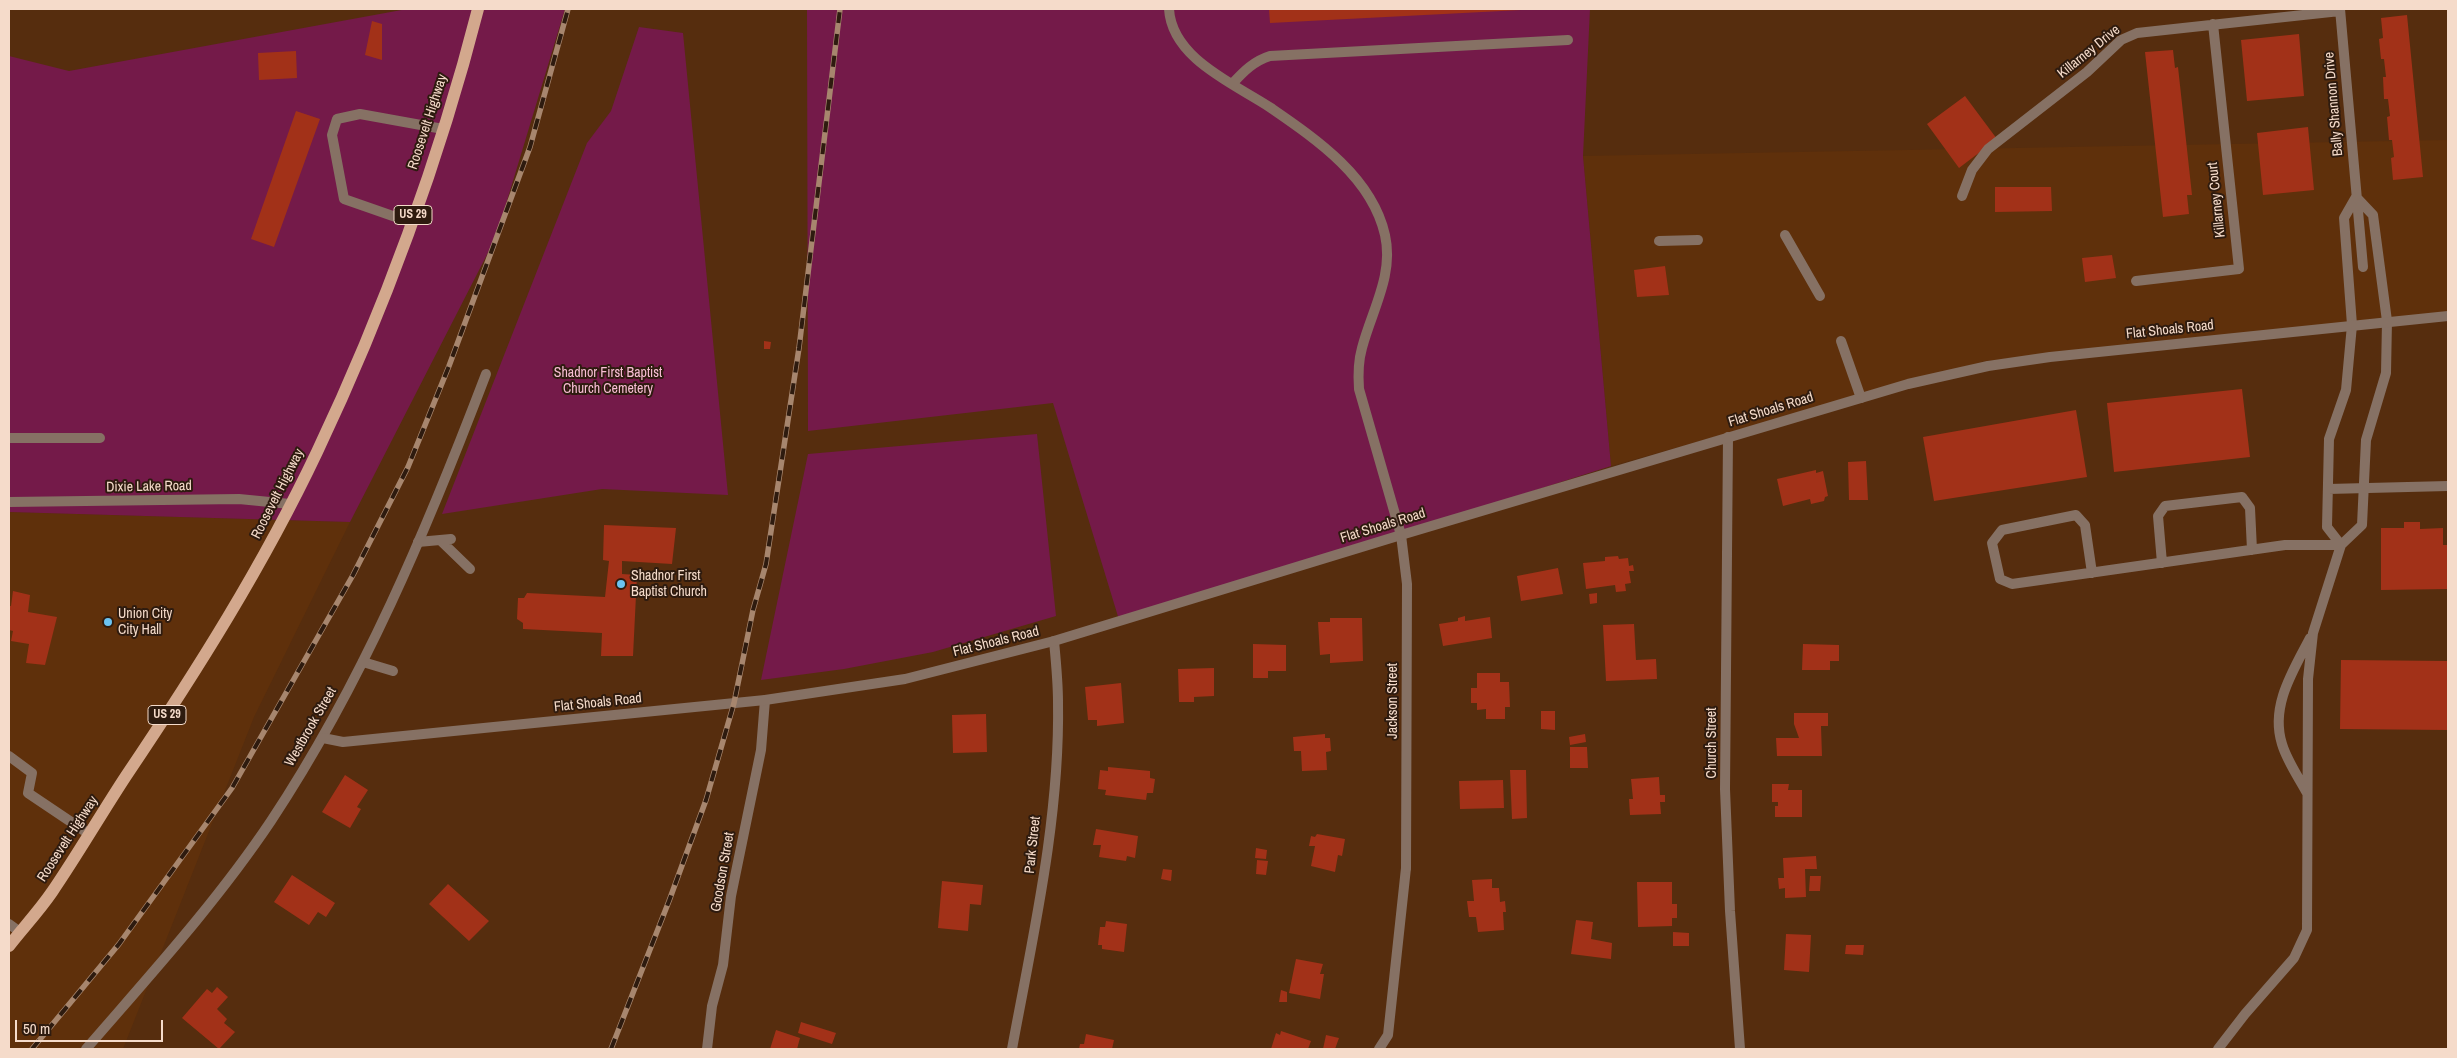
<!DOCTYPE html>
<style>
body{margin:0}
#map{position:relative;width:2457px;height:1058px;overflow:hidden;background:#562d0e;font-family:"Archivo Narrow",sans-serif}
canvas{display:block}
.frame{position:absolute;inset:0;border:10px solid #f5dbca;pointer-events:none}
.scale{position:absolute;left:15px;top:1020px;width:148px;height:22px;box-sizing:border-box;border:2px solid #f5dbca;border-top:0;padding-left:6px;font-size:15px;line-height:18px;white-space:nowrap;color:#f5dbca;-webkit-text-stroke:4px #2e1b0f;paint-order:stroke}
</style>
<div id="map">
<canvas width="2457" height="1058"></canvas>
<div class="frame"></div>
<div class="scale">50 m</div>
</div>
<script>
const context = document.querySelector('canvas').getContext('2d');
context.lineJoin = 'round';
function fill(path, color) {
  context.fillStyle = color;
  context.fill(path, 'evenodd');
}
function strokePath(path, color, width, dash) {
  context.strokeStyle = color;
  context.lineWidth = width;
  context.lineCap = dash ? 'butt' : 'round';
  context.setLineDash(dash || []);
  context.stroke(path);
}
function label(font, color, halo, rows, align = 'center') {
  context.font = font + ' "Archivo Narrow",sans-serif';
  context.lineWidth = 4;
  context.setLineDash([]);
  context.textBaseline = 'middle';
  context.strokeStyle = halo;
  context.fillStyle = color;
  for (const [text, x, y, turn = 0] of rows) {
    context.save();
    context.translate(x, y);
    context.rotate((+turn || 0) * Math.PI / 180);
    context.textAlign = isNaN(turn) ? turn : align;
    if (halo) context.strokeText(text, 0, 0);
    context.fillText(text, 0, 0);
    context.restore();
  }
}
const built = new Path2D(`
 M2448,140V315L1985,361L1611,466L1583,156Z
 M9,512L350,522L254,717L123,1049H9Z`);
const green = new Path2D(`
 M407,9H565L496,237L350,522L9,512V56L69,71Z
 M807,9H1590L1583,156L1611,466L1120,623L1053,403L808,431Z
 M639,27L683,33L728,495L602,489L442,514L587,143L611,111Z
 M1037,434L1056,616L933,652L844,669L761,680L808,454Z`);
const building = new Path2D(`
 M1269,9H1521V10L1270,23Z
 M2407,15L2423,177L2393,180L2391,158L2394,157L2392,140H2389L2387,117L2390,116L2388,99H2384L2383,77H2386L2384,59H2381L2379,39L2383,38L2381,18Z
 M372,21L382,24V60L365,55Z
 M2299,34L2304,96L2247,101L2241,40Z
 M2173,50L2175,68L2178,67L2192,195H2187L2189,214L2163,217L2145,52Z
 M296,51L297,78L259,80L258,53Z
 M1965,96L1997,139L1959,168L1927,124Z
 M296,111L320,119L274,247L251,239Z
 M2308,127L2314,190L2263,195L2257,133Z
 M1995,187H2051L2052,211L1995,212Z
 M2112,255L2116,278L2085,282L2082,258Z
 M1665,266L1669,295L1637,297L1634,270Z
 M764,341L771,342L770,349H764Z
 M2242,389L2250,457L2114,472L2107,403Z
 M2076,410L2087,477L1934,501L1923,437Z
 M1866,461L1868,500H1849L1848,462Z
 M1816,470V473L1823,471L1828,496L1825,497L1824,501L1811,504L1810,499L1783,506L1777,479Z
 M2404,522H2420V529L2443,528V545H2448V589L2381,590V528H2404Z
 M604,525L676,528L672,564L622,561V574L637,575L633,656H601L602,633L523,629V623L517,619L518,598H524L527,593L605,597L609,561L603,560Z
 M1618,556L1619,559L1628,558L1629,566L1633,565L1634,571H1629L1631,583L1625,584L1626,591L1616,592L1615,585L1586,589L1583,563L1605,561V557Z
 M1558,568L1563,594L1521,601L1517,576Z
 M13,591L30,595L28,612L57,617L45,665L26,663L29,644L11,641L13,631L9,630V606H11Z
 M1597,593V603L1590,604L1589,594Z
 M1465,616V621L1490,617L1492,638L1443,646L1439,624L1458,621V618Z
 M1330,618H1362L1363,661L1330,663V654L1320,655L1318,622H1330Z
 M1634,624L1636,660L1656,659L1657,679L1606,681L1603,625Z
 M1253,644L1286,645V671H1268V678H1253Z
 M1803,644L1839,645V661H1830V670H1802Z
 M2341,660L2448,661V730L2340,729Z
 M1214,668V696L1194,697V702H1179L1178,669Z
 M1477,673H1500V682H1509L1510,707H1505V719H1486V709L1477,710V703H1471V688H1477Z
 M1121,683L1124,723L1097,726V720H1088L1085,687Z
 M1541,711H1555V730L1541,729Z
 M1794,713H1828V726H1821L1822,756H1777L1776,738H1799L1794,724Z
 M986,714L987,752L953,753L952,715Z
 M1325,734V738H1330L1331,751L1326,752L1327,770L1302,771L1301,751H1294L1293,737Z
 M1585,734L1586,742L1570,745L1569,737Z
 M1570,747H1587L1588,768H1570Z
 M1108,767L1150,771V778L1155,779L1153,793H1147L1146,800L1105,795L1106,790L1098,789L1100,770L1108,771Z
 M1510,770H1526L1527,818L1512,819Z
 M345,775L368,790L357,807L361,809L350,828L322,812Z
 M1659,777L1660,795H1665V802H1660L1661,814L1630,815L1629,799H1633L1631,779Z
 M1503,780L1504,808L1460,809L1459,781Z
 M1772,784H1789L1788,790H1802V817H1775V806H1778V802H1772Z
 M1096,829L1138,836L1135,858L1127,856L1126,861L1099,857L1101,845H1093Z
 M1317,834L1345,839L1342,856L1338,855L1335,872L1311,866L1315,846H1309L1311,836L1315,837Z
 M1256,848L1267,850L1266,859L1255,858Z
 M1816,856L1817,869H1805L1806,897L1785,898V888L1779,889L1778,878H1784L1783,858Z
 M1257,860L1268,861L1266,875L1256,874Z
 M1163,869L1172,870L1171,881L1161,879Z
 M292,875L335,903L326,917L318,912L309,925L274,902Z
 M1810,876H1821L1820,891H1809Z
 M1492,879V888H1499L1500,902L1505,901L1506,912H1503L1504,930L1478,932L1476,917H1469L1467,901H1474L1472,880Z
 M942,881L983,885L981,905L970,904L968,931L938,928Z
 M1637,882H1672V904H1677V918H1672V926L1638,927Z
 M448,884L489,921L469,941L429,904Z
 M1576,920L1593,922L1591,939L1612,943L1611,959L1571,954Z
 M1106,921L1127,924L1124,952L1102,949V945H1098L1100,927H1105Z
 M1673,932L1689,933V946H1673Z
 M1786,934L1811,935L1809,972L1784,970Z
 M1846,945H1864L1863,955L1845,954Z
 M1296,959L1323,964L1320,974H1324L1320,999L1289,993Z
 M217,987L228,997L217,1009L227,1019L224,1023L235,1032L219,1049L182,1018L207,989L212,993Z
 M1281,990L1287,992V1002H1279Z
 M801,1022L836,1033L832,1044L798,1033Z
 M776,1030L800,1038L797,1049H770Z
 M1281,1031L1311,1041L1308,1049H1271L1276,1033L1280,1035Z
 M1086,1034L1114,1040L1112,1049H1079L1080,1044H1084Z
 M1326,1035L1339,1038L1335,1049H1323Z`);
const service = new Path2D(`
 M1169,9C1172,59 1235,84 1271,108C1316,139 1372,177 1385,235C1394,275 1372,310 1362,348C1358,362 1358,375 1359,389L1401,535
 M1233,83C1244,71 1254,61 1270,56L1568,40
 M410,222L344,199L332,135L337,119L360,114L443,129
 M1785,235L1820,296
 M1659,241L1698,240
 M1841,341L1861,398
 M9,438H100
 M440,540L470,569
 M418,542L451,539
 M363,662L393,671
 M9,756L32,773L28,793L89,834
 M9,924L20,932
 M1379,1049L1388,1035L1406,868`);
const minor = new Path2D(`
 M2340,9L2363,267
 M1962,196L1972,170L1988,149L2087,72L2121,40L2137,33L2340,11
 M2356,197L2373,215L2387,321L2386,373L2366,440L2362,525L2341,545L2327,527L2329,439L2346,390L2352,325L2344,218Z
 M2136,281L2239,269L2213,24
 M1728,437L1725,789L1730,911L1740,1049
 M2328,489L2448,486
 M9,502L239,499L290,504
 M1401,535L1407,584L1406,868
 M2162,563L2158,516L2165,506L2242,497L2250,508L2252,550
 M2092,573L2085,525L2076,515L2002,530L1992,543L2000,579L2012,584L2285,545H2341L2313,633L2308,679L2307,930L2294,958L2245,1014L2218,1049
 M2307,793C2299,778 2287,761 2282,744C2270,706 2293,671 2310,638
 M86,1049C150,975 216,903 271,821C363,682 427,529 486,374
 M707,1049L712,1006L723,965L731,896L761,750L765,700
 M1012,1049C1033,935 1060,819 1058,702C1058,682 1056,662 1054,641`);
const tertiary = new Path2D(`
 M323,738L343,742L765,700L905,679L1054,641L1401,535L1908,384L1988,366L2050,357L2448,316`);
const primary = new Path2D(`
 M9,946C23,928 39,911 52,892C78,854 101,814 126,776C196,672 263,566 317,452C383,313 440,158 478,9`);
const rail = new Path2D(`
 M32,1049L119,944L232,788L353,575L408,467L449,366L530,147L568,9
 M611,1049L669,901L706,800L734,703L753,610L766,564L799,348L840,9`);
const markers = [
 [621,584,5,"#6bc3f2"],
 [108,622,5,"#6bc3f2"]
];
const shields = [
 [413,215,38],
 [167,715,38]
];
const shieldNames = [
 ["US 29",413,215],
 ["US 29",167,715]
];
const streetNames = [
 ["Killarney Drive",2089,52,-39],
 ["Bally Shannon Drive",2334,104,-95],
 ["Roosevelt Highway",428,122,-72],
 ["Killarney Court",2217,200,-96],
 ["Flat Shoals Road",2170,330,-6],
 ["Flat Shoals Road",1771,410,-17],
 ["Dixie Lake Road",149,487,-1],
 ["Roosevelt Highway",278,494,-63],
 ["Flat Shoals Road",1383,526,-17],
 ["Flat Shoals Road",996,642,-14],
 ["Jackson Street",1393,701,-90],
 ["Flat Shoals Road",598,703,-6],
 ["Westbrook Street",311,727,-60],
 ["Church Street",1712,743,-90],
 ["Roosevelt Highway",68,839,-57],
 ["Park Street",1033,845,-84],
 ["Goodson Street",723,872,-80]
];
const parkNames = [
 ["Shadnor First Baptist",608,373],
 ["Church Cemetery",608,389]
];
const poiNames = [
 ["Shadnor First",631,576],
 ["Baptist Church",631,592],
 ["Union City",118,614],
 ["City Hall",118,630]
];
fill(built, '#5f300b');
fill(green, '#741a49');
fill(building, '#a23118');
strokePath(service, '#867164', 10);
strokePath(minor, '#867164', 10);
strokePath(tertiary, '#867164', 10);
strokePath(primary, '#d3a88d', 12);
strokePath(rail, '#a7866e', 5.5);
strokePath(rail, '#2e1b0f', 4, [11]);
for (const [x, y, r, color] of markers) {
  const dot = new Path2D();
  dot.arc(x, y, r, 0, 2 * Math.PI);
  context.fillStyle = color;
  context.fill(dot);
  strokePath(dot, '#2e1b0f', 2);
}
for (const [x, y, w] of shields) {
  const box = new Path2D();
  box.roundRect(x - w / 2, y - 9.5, w, 19, 4);
  context.fillStyle = '#2e1b0f';
  context.fill(box);
  strokePath(box, '#f5dbca', 1);
}
label('bold 12px', '#f5dbca', null, shieldNames);
label('14px', '#f5dbca', '#2e1b0f', streetNames);
label('14px', '#f9bed5', '#2e1b0f', parkNames);
label('14px', '#f5dbca', '#2e1b0f', poiNames, 'left');
</script>
